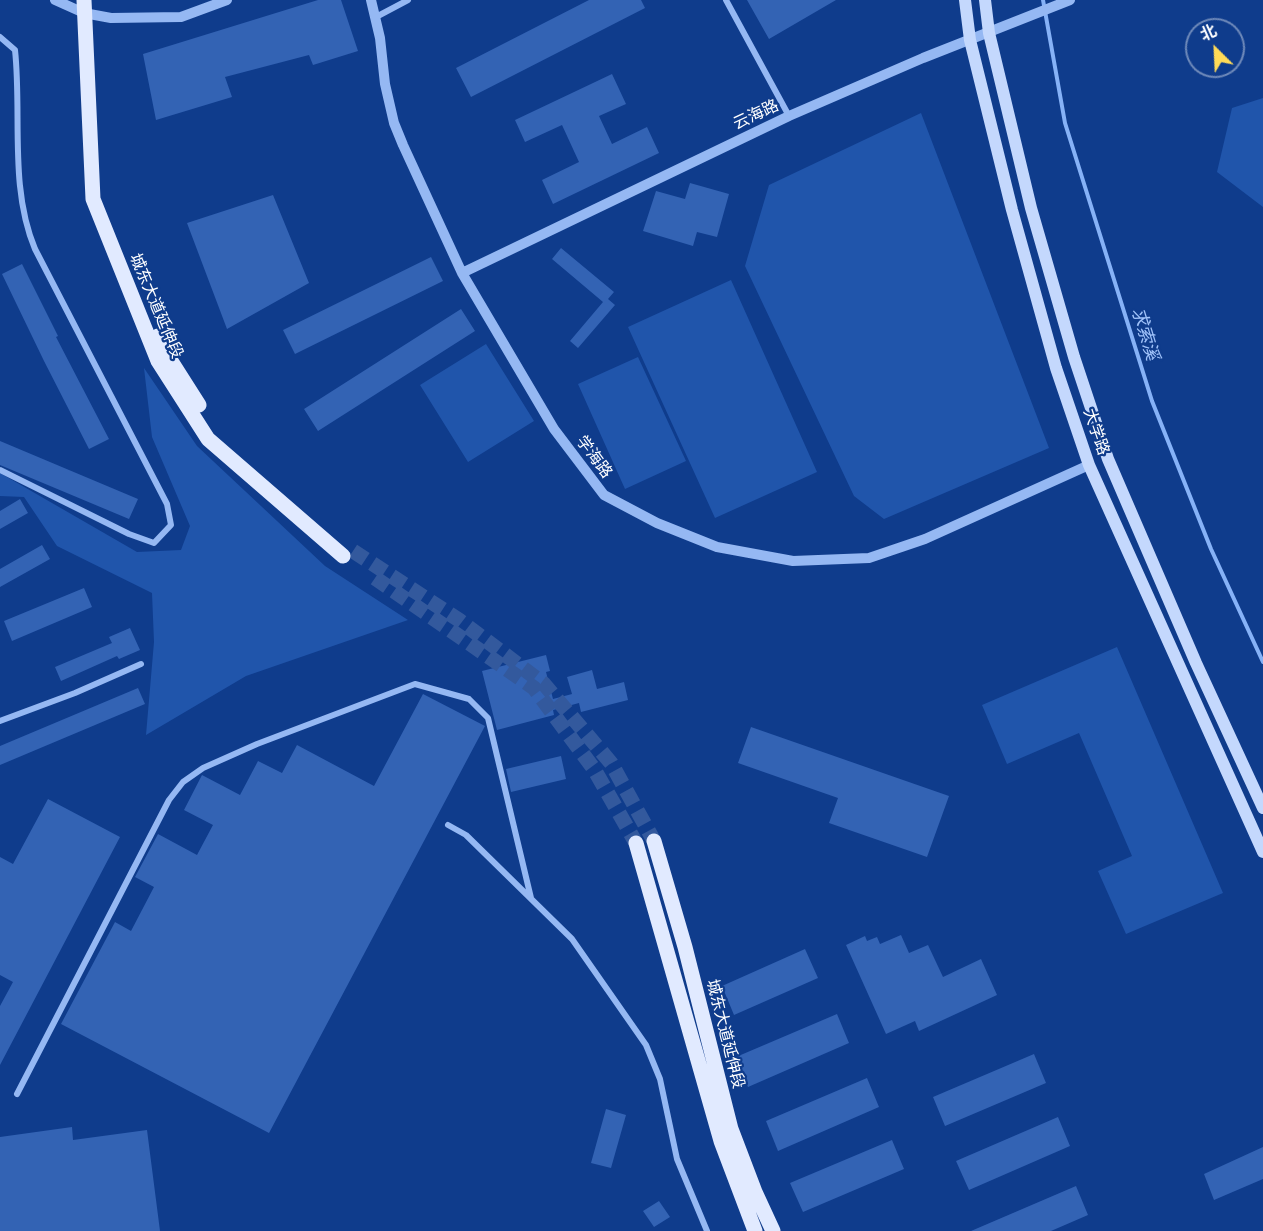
<!DOCTYPE html>
<meta charset="utf-8">
<style>
body{margin:0}
#map{position:relative;width:1263px;height:1231px;overflow:hidden;background:#0f3c8c;font-family:Figtree,"Noto Sans SC",sans-serif}
canvas{display:block}
.north{position:absolute;left:1185px;top:18px;width:60px;height:60px;box-sizing:border-box;background:#0f3c8c;border:2px solid #6f8aba;border-radius:50%;rotate:336deg;font-size:16px;font-weight:700;line-height:24px;text-align:center;color:#fff}
.north::after{content:'';display:block;margin:auto;width:21px;height:27px;background:#ffdb57;clip-path:polygon(50% 0,100% 100%,50% 72%,0 100%)}
</style>
<div id="map">
<canvas width="1263" height="1231"></canvas>
<div class="north">北</div>
</div>
<script>
const ctx = document.querySelector('canvas').getContext('2d');
ctx.lineJoin = 'round';
function fill(path, color) {
  ctx.fillStyle = color;
  ctx.fill(path, 'evenodd');
}
function trace(path, color, width, dash) {
  ctx.strokeStyle = color;
  ctx.lineWidth = width;
  ctx.lineCap = dash ? 'butt' : 'round';
  ctx.setLineDash(dash || []);
  ctx.stroke(path);
}
function drawText(font, color, halo, rows, align = 'center') {
  ctx.font = font + ' Figtree,"Noto Sans SC",sans-serif';
  ctx.lineWidth = 4.5;
  ctx.setLineDash([]);
  ctx.textBaseline = 'middle';
  ctx.strokeStyle = halo;
  ctx.fillStyle = color;
  for (const [text, x, y, turn = 0] of rows) {
    ctx.save();
    ctx.translate(x, y);
    ctx.rotate((+turn || 0) * Math.PI / 180);
    ctx.textAlign = isNaN(turn) ? turn : align;
    if (halo) ctx.strokeText(text, 0, 0);
    ctx.fillText(text, 0, 0);
    ctx.restore();
  }
}
fill(new Path2D(`
 M 1263,98 L 1263,207 L 1217,172 L 1232,108 Z
 M 921,113 L 1049,448 L 884,519 L 854,496 L 745,266 L 769,185 Z
 M 731,280 L 817,472 L 715,518 L 628,327 Z
 M 486,344 L 534,421 L 468,462 L 420,385 Z
 M 638,357 L 686,461 L 625,489 L 578,384 Z
 M 144,368 L 197,446 L 325,566 L 408,620 L 246,676 L 146,735 L 154,642 L 152,593 L 57,546 L 24,497 L 0,496 L 0,473 L 137,552 L 181,550 L 190,526 L 152,437 Z
 M 1117,647 L 1223,893 L 1126,934 L 1098,871 L 1132,856 L 1079,733 L 1007,764 L 982,705 Z`), '#2055ab');
trace(new Path2D(`
 M 1043,0 L 1065,123 L 1152,401 L 1211,549 L 1263,662`), '#86b2f7', 4);
fill(new Path2D(`
 M 318,0 L 341,0 L 358,51 L 313,65 L 309,55 L 225,77 L 232,97 L 156,120 L 143,54 Z
 M 589,0 L 641,0 L 645,8 L 471,97 L 456,68 Z
 M 747,0 L 836,0 L 769,39 Z
 M 612,74 L 626,104 L 599,116 L 612,144 L 647,127 L 659,153 L 553,204 L 542,180 L 579,162 L 562,125 L 525,142 L 515,120 Z
 M 690,183 L 729,194 L 717,237 L 697,232 L 693,246 L 643,231 L 656,191 L 685,199 Z
 M 273,195 L 309,283 L 227,329 L 187,223 Z
 M 561,248 L 614,292 L 608,299 L 615,305 L 578,348 L 570,341 L 603,302 L 552,259 Z
 M 431,257 L 443,281 L 295,354 L 283,330 Z
 M 22,264 L 58,336 L 56,337 L 109,439 L 89,449 L 44,361 L 2,274 Z
 M 461,309 L 475,331 L 318,431 L 304,409 Z
 M 0,441 L 138,499 L 129,519 L 0,465 Z
 M 20,499 L 28,513 L 0,529 L 0,511 Z
 M 42,545 L 50,559 L 0,587 L 0,569 Z
 M 84,588 L 92,607 L 12,641 L 4,621 Z
 M 130,628 L 140,650 L 119,659 L 117,656 L 61,681 L 55,667 L 112,643 L 109,637 Z
 M 546,655 L 550,671 L 546,672 L 553,699 L 572,694 L 567,677 L 592,670 L 597,689 L 624,682 L 628,700 L 581,712 L 579,703 L 553,710 L 554,715 L 497,730 L 482,671 Z
 M 138,688 L 145,704 L 0,765 L 0,746 Z
 M 423,694 L 485,726 L 269,1133 L 61,1024 L 115,922 L 131,931 L 154,887 L 135,877 L 158,834 L 197,855 L 213,825 L 184,810 L 202,775 L 240,795 L 258,761 L 282,773 L 297,745 L 374,786 Z
 M 751,727 L 949,796 L 927,857 L 829,823 L 838,798 L 738,763 Z
 M 561,756 L 566,779 L 511,792 L 506,769 Z
 M 48,799 L 120,837 L 0,1065 L 0,1006 L 13,982 L 0,975 L 0,857 L 13,864 Z
 M 901,935 L 909,953 L 928,945 L 943,977 L 981,959 L 997,995 L 919,1031 L 915,1021 L 886,1034 L 846,945 L 865,936 L 867,941 L 877,937 L 880,944 Z
 M 805,949 L 818,978 L 734,1015 L 722,986 Z
 M 837,1014 L 849,1043 L 748,1087 L 736,1057 Z
 M 1034,1054 L 1046,1083 L 945,1126 L 933,1097 Z
 M 867,1078 L 879,1107 L 778,1151 L 766,1121 Z
 M 606,1109 L 626,1115 L 611,1168 L 591,1163 Z
 M 1058,1117 L 1070,1146 L 969,1190 L 956,1161 Z
 M 72,1127 L 73,1140 L 147,1130 L 160,1231 L 0,1231 L 0,1137 Z
 M 892,1140 L 904,1169 L 803,1212 L 790,1183 Z
 M 1263,1147 L 1263,1179 L 1214,1200 L 1204,1174 Z
 M 1076,1186 L 1088,1215 L 1051,1231 L 971,1231 Z
 M 659,1201 L 670,1217 L 654,1227 L 643,1211 Z`), '#3363b4');
trace(new Path2D(`
 M 353,551 L 459,620 L 544,684 L 611,763 L 654,841
 M 375,578 L 534,688 L 594,769 L 636,843`), '#33599d', 15, [15, 8]);
trace(new Path2D(`
 M 726,0 L 789,116
 M 376,17 L 408,0
 M 0,37 L 15,50 C 22,115 9,187 35,249 L 167,504 L 171,525 L 154,543 L 129,534 L 0,470
 M 0,721 L 75,693 L 141,664
 M 448,825 L 466,835 L 572,939 L 646,1045 L 660,1079 L 677,1159 L 707,1231
 M 17,1094 L 169,800 L 183,782 L 203,768 L 257,744 L 415,684 L 469,699 L 488,718 L 531,898`), '#95b8f3', 6);
trace(new Path2D(`
 M 55,0 L 84,13 L 111,18 L 181,17 L 227,0
 M 371,0 L 380,38 L 385,84 L 394,123 L 403,145 L 462,273 L 554,429 L 604,495 L 657,523 L 717,547 L 793,561 L 869,558 L 925,539 L 1089,465
 M 462,273 L 789,116 L 923,58 L 1070,0`), '#95b8f3', 10);
trace(new Path2D(`
 M 965,0 L 970,40 L 1012,210 L 1056,368 L 1089,465 L 1263,852
 M 985,0 L 989,33 L 1031,208 L 1074,357 L 1108,459 L 1196,663 L 1263,808`), '#c4d8fd', 12);
trace(new Path2D(`
 M 84,0 L 93,199 L 158,361 L 208,439 L 343,556
 M 158,336 L 164,350 L 199,405
 M 654,841 L 685,947 L 731,1129 L 755,1192 L 773,1231
 M 636,843 L 721,1141 L 755,1231`), '#e1eaff', 15);
drawText('16px', '#fff', '#0f3c8c', [
 ["云海路",756,115,-25],
 ["城东大道延伸段",156,306,67],
 ["大学路",1096,432,71],
 ["学海路",594,457,53],
 ["城东大道延伸段",725,1034,76]
]);
drawText('italic 18px', '#a1c3fa', '#0f3c8c', [
 ["求索溪",1145,334,73]
]);
</script>
